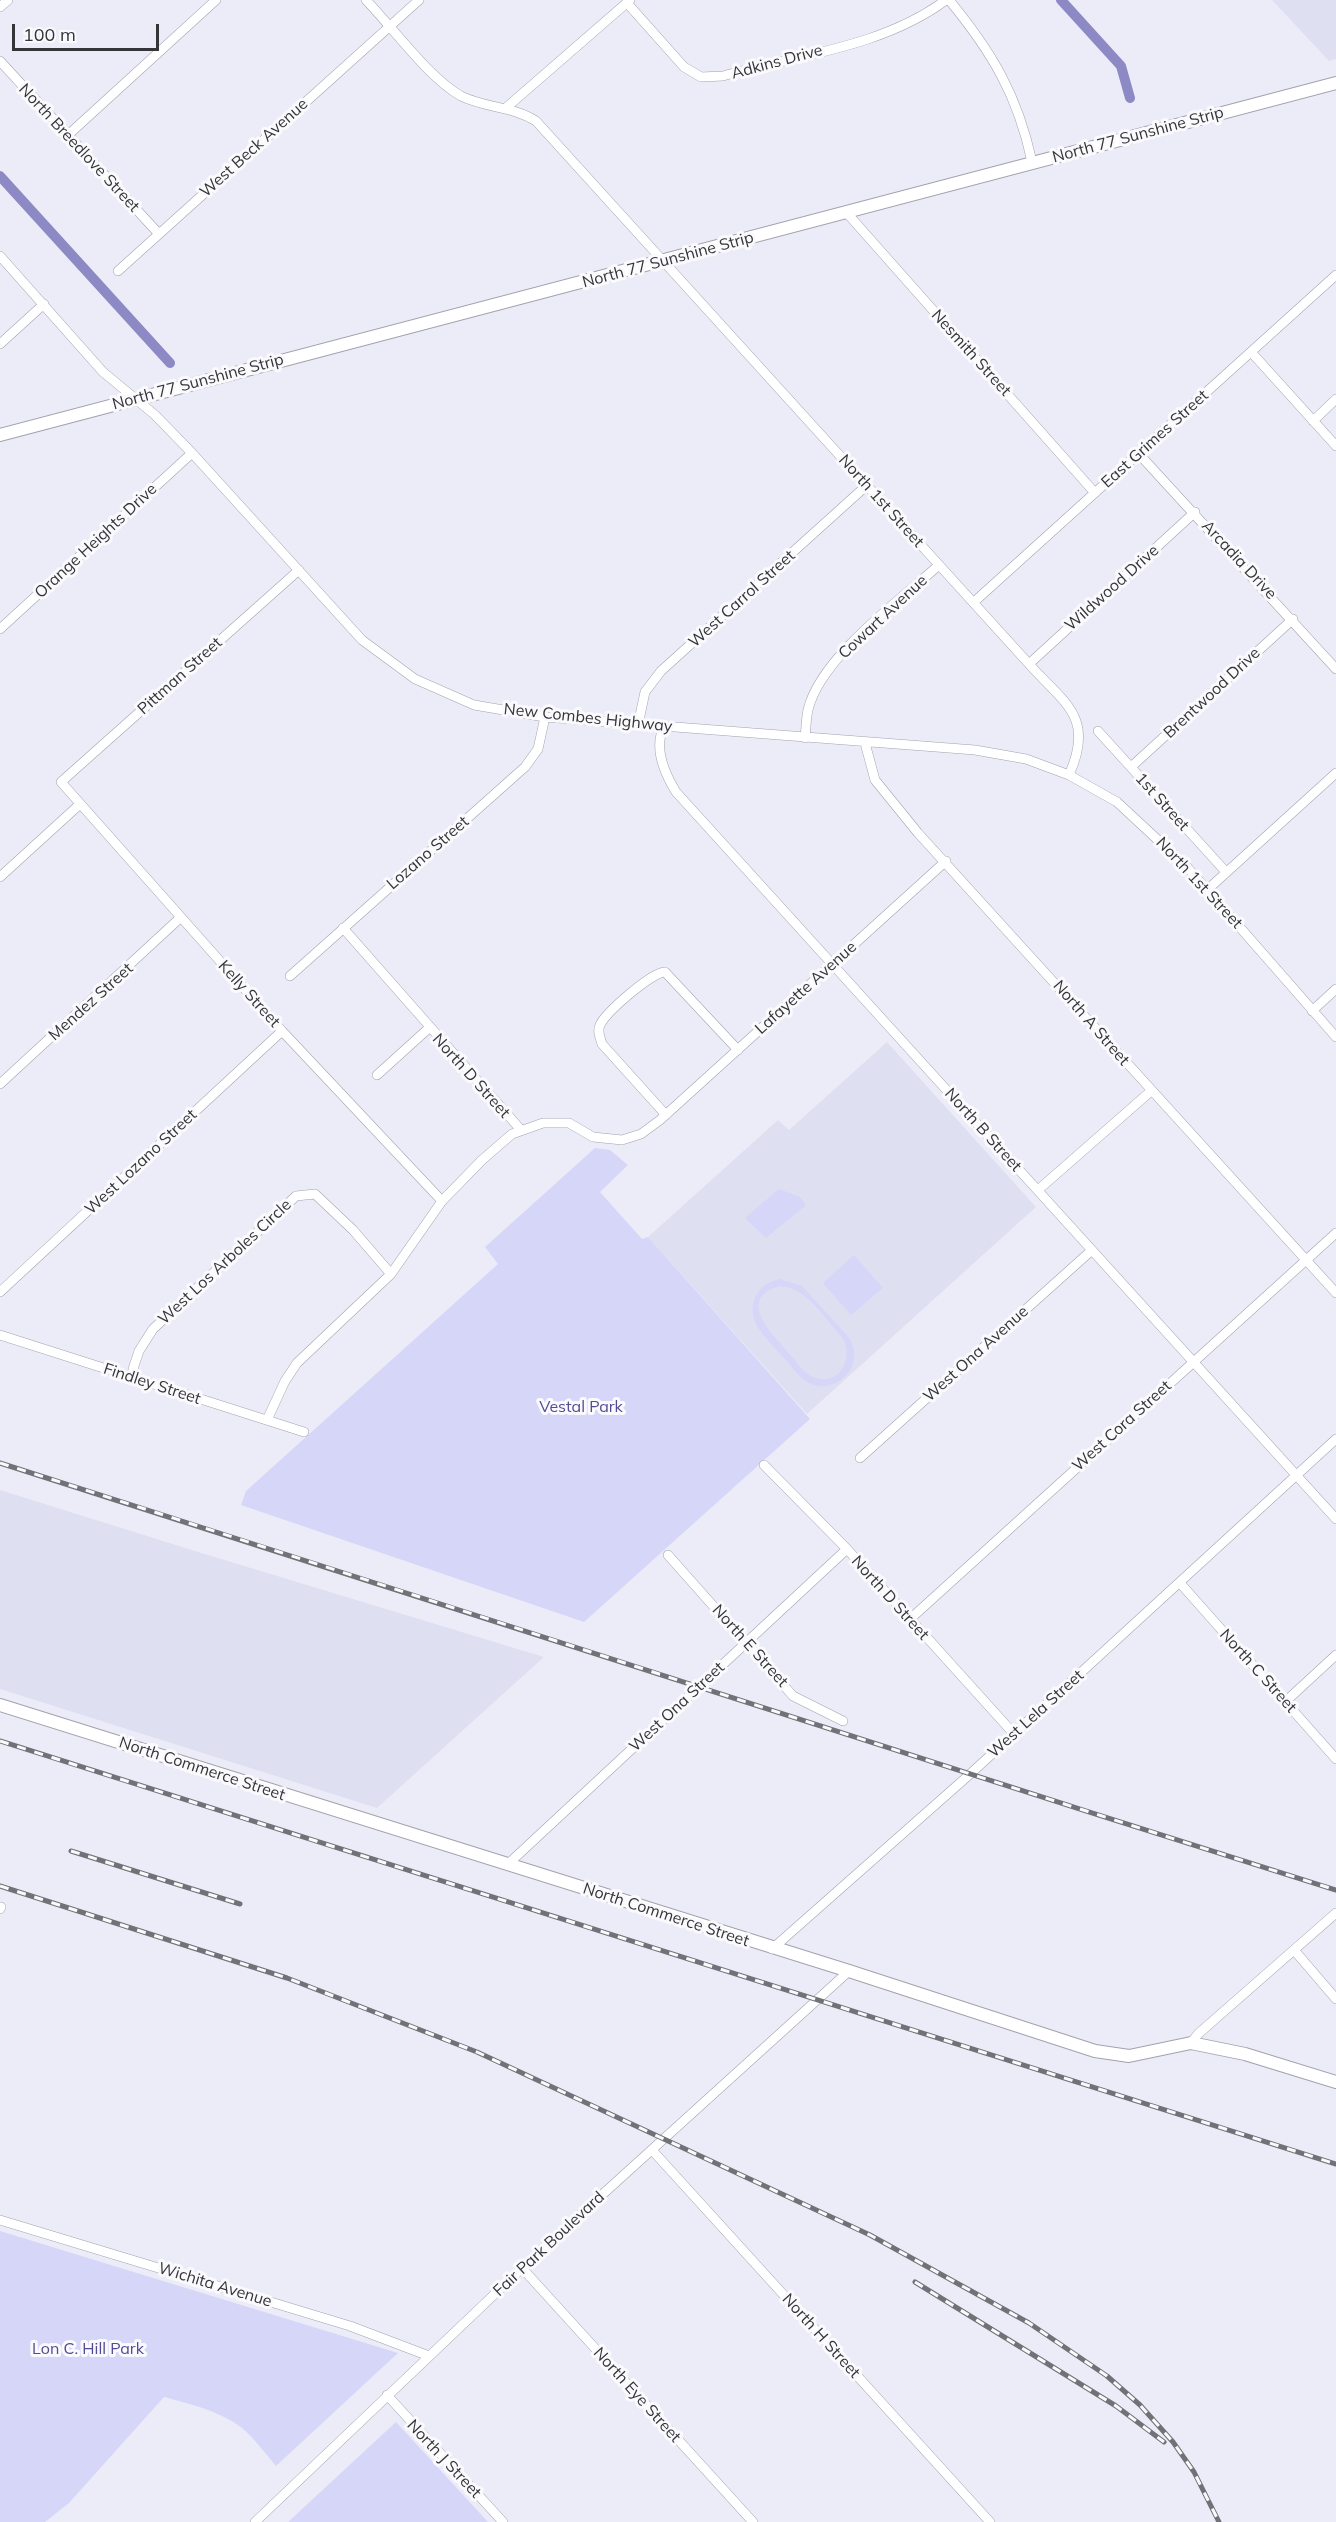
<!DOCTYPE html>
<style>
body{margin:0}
#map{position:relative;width:1336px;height:2522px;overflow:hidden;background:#ececf9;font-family:Mulish,sans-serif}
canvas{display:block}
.scale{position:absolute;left:12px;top:24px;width:147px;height:27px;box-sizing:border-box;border:3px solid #343439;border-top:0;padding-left:8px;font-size:18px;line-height:21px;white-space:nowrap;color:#343439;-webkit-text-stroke:4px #fafafd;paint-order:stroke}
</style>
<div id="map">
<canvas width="1336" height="2522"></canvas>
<div class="scale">100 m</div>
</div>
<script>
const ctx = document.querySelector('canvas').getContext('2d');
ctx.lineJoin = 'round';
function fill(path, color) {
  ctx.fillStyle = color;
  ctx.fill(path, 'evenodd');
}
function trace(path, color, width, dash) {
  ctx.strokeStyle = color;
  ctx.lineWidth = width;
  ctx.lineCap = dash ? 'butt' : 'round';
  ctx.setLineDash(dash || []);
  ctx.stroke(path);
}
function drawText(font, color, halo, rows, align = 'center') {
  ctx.font = font + ' Mulish,sans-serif';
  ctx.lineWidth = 6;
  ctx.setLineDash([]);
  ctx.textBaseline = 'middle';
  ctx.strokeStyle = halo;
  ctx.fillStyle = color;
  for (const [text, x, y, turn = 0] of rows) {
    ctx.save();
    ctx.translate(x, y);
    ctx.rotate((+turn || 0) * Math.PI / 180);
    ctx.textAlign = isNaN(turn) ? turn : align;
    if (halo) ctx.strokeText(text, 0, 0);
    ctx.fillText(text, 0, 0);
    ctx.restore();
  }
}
fill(new Path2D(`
 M 1272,0 L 1336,0 L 1336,59 L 1329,61 Z
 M 887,1042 L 1036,1207 L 807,1414 L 648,1237 L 778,1120 L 789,1130 Z
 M 0,1490 L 195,1551 L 544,1657 L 377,1808 L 0,1689 Z`), '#dfdff2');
fill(new Path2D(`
 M 595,1148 L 610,1150 L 628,1165 L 600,1192 L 642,1239 L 648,1237 L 810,1419 L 584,1622 L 241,1505 L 246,1491 L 498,1264 L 485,1247 Z
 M 779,1189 L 800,1197 L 806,1205 L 766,1238 L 745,1218 Z
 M 854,1255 L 883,1288 L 851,1315 L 823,1283 Z
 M 780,1279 L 802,1286 L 850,1339 C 855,1349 856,1361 850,1370 C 843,1383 823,1391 809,1383 C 799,1378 791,1365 783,1357 C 768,1339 742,1320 757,1294 C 763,1285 770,1281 780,1279 ZM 780,1286 C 808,1288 827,1321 844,1340 C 852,1360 840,1385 816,1378 C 805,1375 796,1361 789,1353 C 772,1334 735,1299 780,1286 Z
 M 0,2231 L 398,2353 L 276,2466 C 265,2453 254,2438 242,2428 C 220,2411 190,2404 164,2397 L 69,2503 L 45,2522 L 0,2522 Z
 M 396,2422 L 488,2522 L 288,2522 Z`), '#d6d6f8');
trace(new Path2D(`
 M 1061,0 L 1121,66 L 1130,98
 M 0,176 L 170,363`), '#8c89c4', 10);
const minor = new Path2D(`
 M 366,0 C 393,28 429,78 461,96 C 485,108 512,106 536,121 L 1029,664 C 1065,704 1095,717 1069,775
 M 949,0 C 992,52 1018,96 1032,162
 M 627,3 L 684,67 L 701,77 L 723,76 C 798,55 883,47 946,0
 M 0,7 L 8,0
 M 0,61 L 159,234
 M 507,107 L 630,0
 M 68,135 L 216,0
 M 846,212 L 1095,493
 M 0,256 L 103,372 L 155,415 L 192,453 L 362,640 L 415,679 L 474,705 L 545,717 L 975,750 L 1026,759 L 1069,775 L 1117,802 L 1187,867 L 1336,1037
 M 118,271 L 419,0
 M 0,344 L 44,304
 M 1252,353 L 1336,446
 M 1313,421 L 1336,399
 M 1139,454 L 1336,669
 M 299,570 L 61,782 L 282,1031 L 442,1201
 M 974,602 L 1336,275
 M 0,629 L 192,453
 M 1029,664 L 1195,512
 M 638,725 L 645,692 L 661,671 L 866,486
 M 664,727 C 653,748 665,774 676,792 L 1336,1519
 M 1098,731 L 1226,872
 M 805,738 C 806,729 806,719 808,710 C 820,658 900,600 939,565
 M 865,743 L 875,780 L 918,833 L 1336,1293
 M 1131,767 L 1293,619
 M 0,877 L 79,805
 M 1207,890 L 1336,773
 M 343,928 L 521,1130
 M 290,976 L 525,767 L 538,749 L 545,717
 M 1312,1011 L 1336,989
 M 377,1075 L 429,1028
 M 0,1084 L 180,918
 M 666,1115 L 602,1044 C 600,1037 597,1031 600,1025 C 606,1012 652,972 665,972 L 738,1050
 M 1038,1190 L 1151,1091
 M 0,1292 L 282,1031
 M 0,1335 L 304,1432
 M 138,1379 L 133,1369 L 139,1351 L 153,1329 L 296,1196 L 315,1194 L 353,1230 L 391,1274
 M 267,1420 L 285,1381 L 297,1363 L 391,1274 L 442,1201 L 482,1160 L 512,1134 L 543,1123 L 569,1123 L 593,1137 L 622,1140 L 641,1134 L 660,1120 L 946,861
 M 860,1458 L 1092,1250
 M 764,1465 L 847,1549 L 1014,1734
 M 668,1555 L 793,1696 L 843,1721
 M 1180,1583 L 1336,1759
 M 909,1620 L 1336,1233
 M 1285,1702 L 1336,1655
 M 507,1865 L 847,1549
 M 0,1909 L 1,1907
 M 772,1949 L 969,1775 L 1336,1439
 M 1294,1950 L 1336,1999
 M 1191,2043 L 1198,2034 L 1336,1913
 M 652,2150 L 990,2522
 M 0,2220 L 350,2326 L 429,2356
 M 522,2268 L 753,2522
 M 387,2395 L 503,2522
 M 255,2522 L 540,2251 L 849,1971`);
const major = new Path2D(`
 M 0,435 L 1336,83
 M 0,1705 L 849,1971 L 1095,2051 L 1129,2056 L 1191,2043 L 1245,2054 L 1336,2082`);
trace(minor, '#a2a2ae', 10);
trace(major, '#a2a2ae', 14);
trace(minor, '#fff', 9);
trace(major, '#fff', 12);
const rail = new Path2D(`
 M 0,1463 C 446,1604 890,1750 1336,1890
 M 0,1741 L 1336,2164
 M 71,1851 L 240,1904
 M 0,1886 L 287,1978 L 477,2052 L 870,2235 L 1029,2323 L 1107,2376 L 1140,2405 L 1173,2442 L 1194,2472 L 1219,2522
 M 915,2282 L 1116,2406 L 1164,2442`);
trace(rail, '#717178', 5);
trace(rail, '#fafafd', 3, [9]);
drawText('16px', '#343439', '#fafafd', [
 ["Adkins Drive",777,62,-15],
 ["North 77 Sunshine Strip",1138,135,-15],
 ["North Breedlove Street",79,148,47],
 ["West Beck Avenue",254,148,-42],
 ["North 77 Sunshine Strip",668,260,-15],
 ["Nesmith Street",971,353,48],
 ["North 77 Sunshine Strip",198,382,-15],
 ["East Grimes Street",1155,439,-42],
 ["North 1st Street",881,501,48],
 ["Orange Heights Drive",96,541,-43],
 ["Arcadia Drive",1239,560,47],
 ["Wildwood Drive",1112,588,-42],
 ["West Carrol Street",742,599,-42],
 ["Cowart Avenue",883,617,-43],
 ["Pittman Street",180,676,-42],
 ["Brentwood Drive",1212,693,-43],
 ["New Combes Highway",588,718,6],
 ["1st Street",1162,802,48],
 ["Lozano Street",428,853,-41],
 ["North 1st Street",1199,883,47],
 ["Lafayette Avenue",806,988,-42],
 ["Kelly Street",249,994,48],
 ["Mendez Street",91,1002,-42],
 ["North A Street",1091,1023,49],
 ["North D Street",471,1076,48],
 ["North B Street",983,1130,48],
 ["West Lozano Street",141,1162,-43],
 ["West Los Arboles Circle",225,1262,-43],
 ["West Ona Avenue",976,1354,-42],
 ["Findley Street",152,1384,18],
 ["West Cora Street",1122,1426,-42],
 ["North D Street",890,1598,48],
 ["North E Street",750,1646,48],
 ["North C Street",1258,1671,48],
 ["West Ona Street",677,1707,-43],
 ["West Lela Street",1036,1714,-42],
 ["North Commerce Street",202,1769,18],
 ["North Commerce Street",666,1915,18],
 ["Fair Park Boulevard",549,2244,-43],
 ["Wichita Avenue",215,2285,17],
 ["North H Street",821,2336,48],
 ["North Eye Street",637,2395,48],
 ["North J Street",444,2459,47]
]);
drawText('16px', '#524a93', '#fafafd', [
 ["Vestal Park",581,1407],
 ["Lon C. Hill Park",88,2349]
]);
</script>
